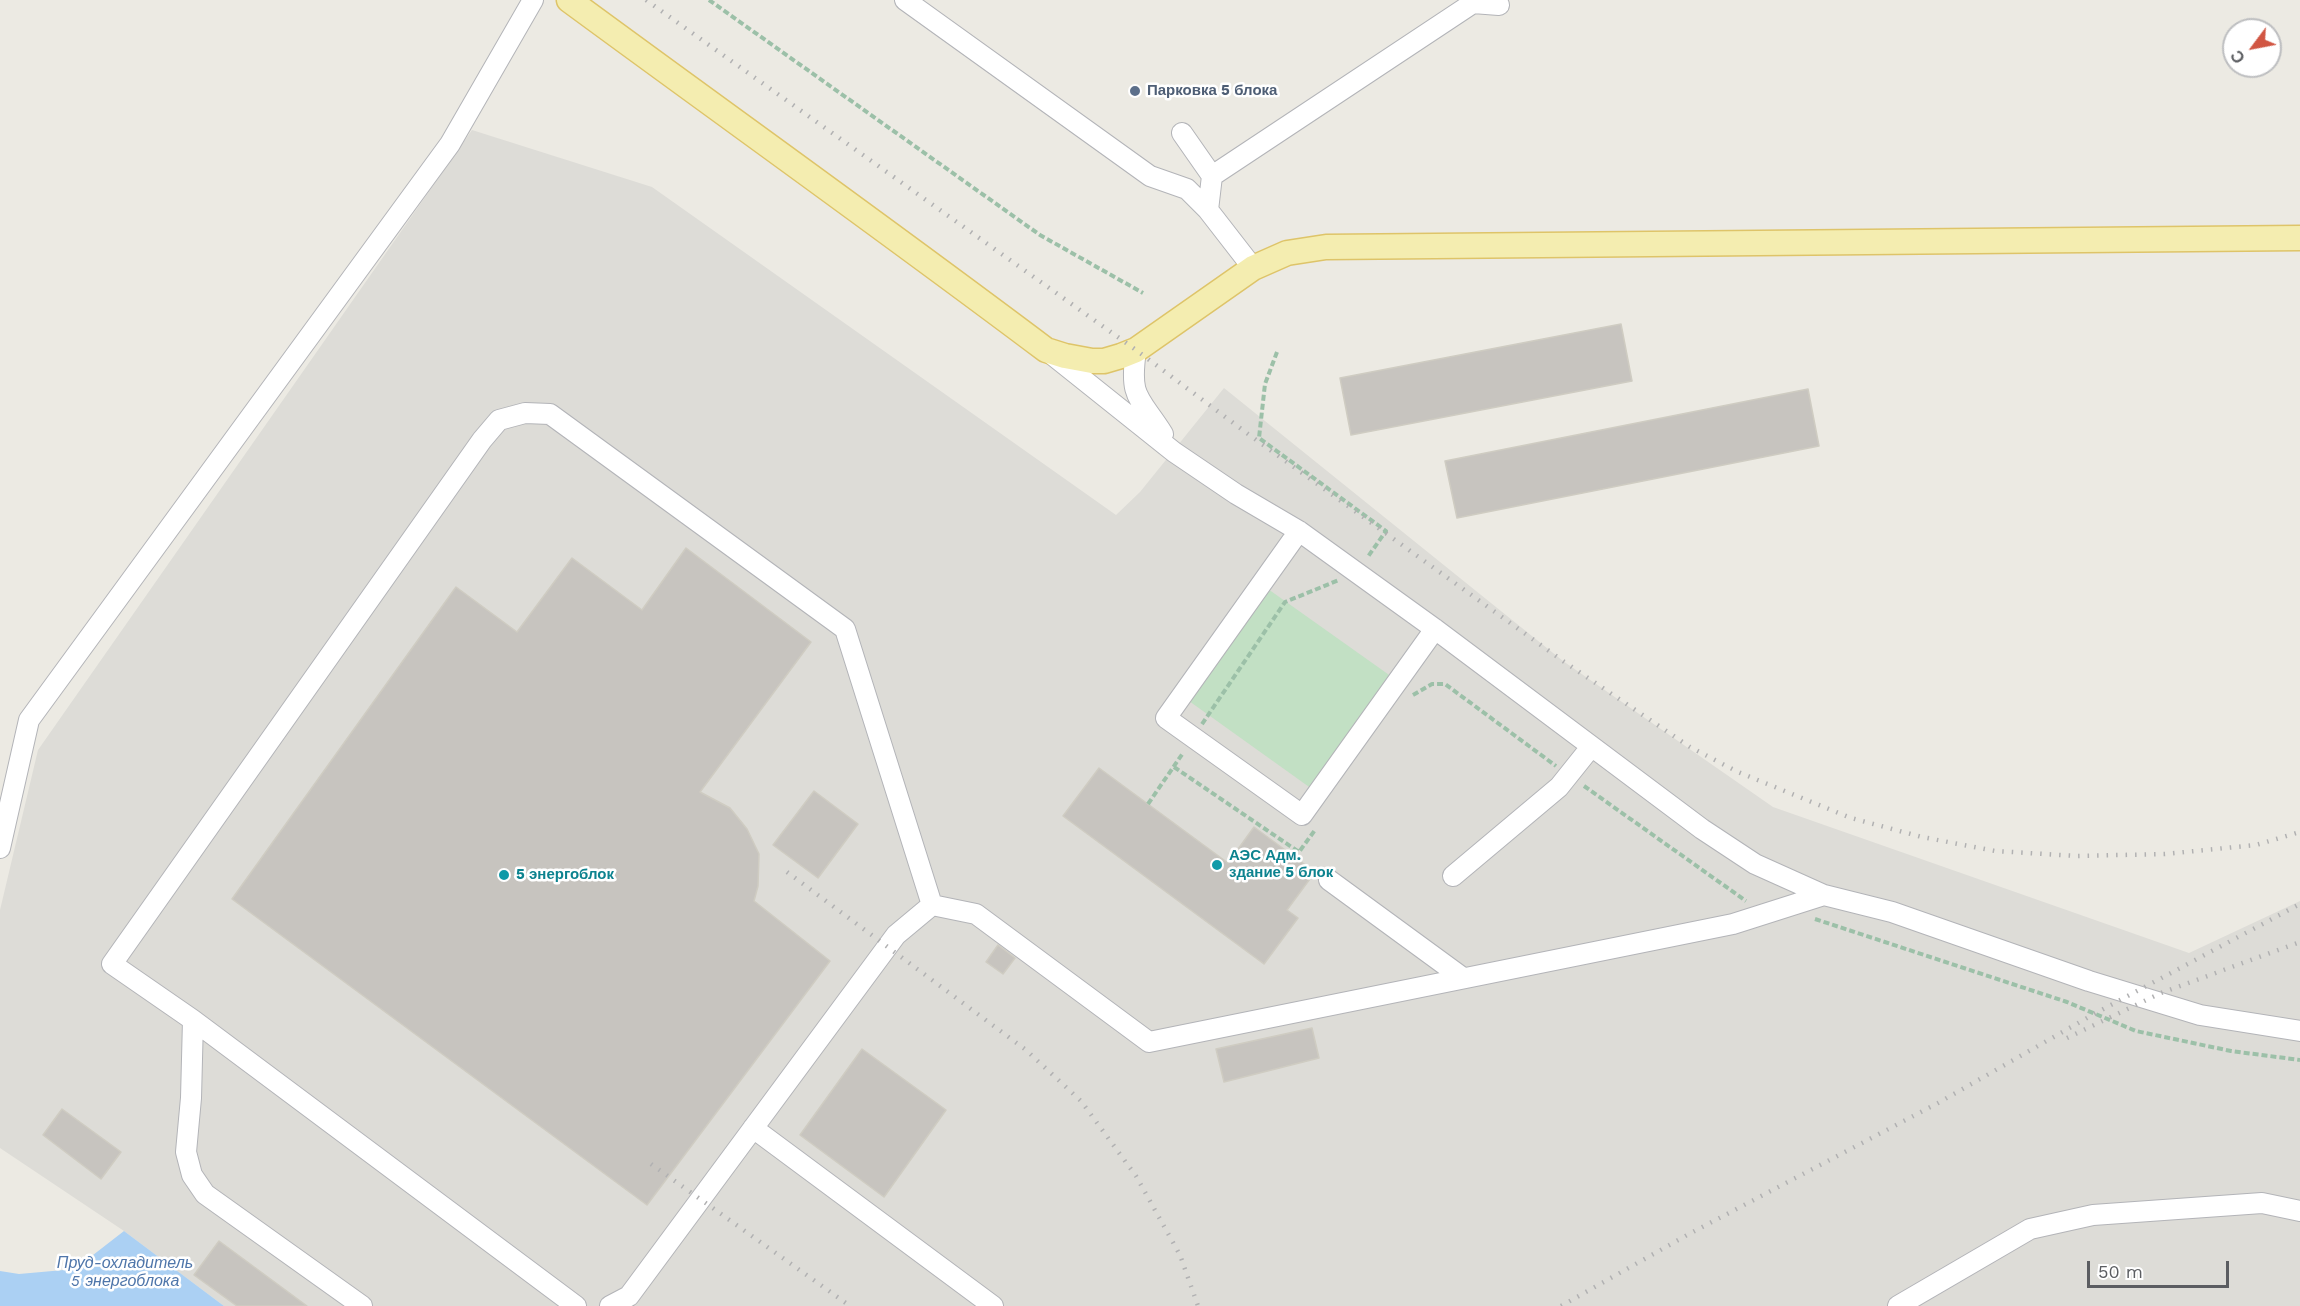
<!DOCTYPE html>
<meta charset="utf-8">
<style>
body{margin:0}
#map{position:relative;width:2300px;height:1306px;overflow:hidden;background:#eceae3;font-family:"Work Sans",sans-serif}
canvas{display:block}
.north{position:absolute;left:2222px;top:18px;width:60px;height:60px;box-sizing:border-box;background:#fff;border:2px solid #bdbec0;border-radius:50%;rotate:238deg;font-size:16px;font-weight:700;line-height:24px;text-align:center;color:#5b5d61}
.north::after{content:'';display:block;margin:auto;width:21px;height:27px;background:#d15643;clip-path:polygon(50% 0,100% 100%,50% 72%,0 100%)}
.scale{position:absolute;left:2087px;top:1261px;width:142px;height:27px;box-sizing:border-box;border:3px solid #5b5d61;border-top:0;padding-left:8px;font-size:18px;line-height:21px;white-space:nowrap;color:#5b5d61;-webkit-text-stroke:4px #fff;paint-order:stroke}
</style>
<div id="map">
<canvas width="2300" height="1306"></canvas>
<div class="north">С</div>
<div class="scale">50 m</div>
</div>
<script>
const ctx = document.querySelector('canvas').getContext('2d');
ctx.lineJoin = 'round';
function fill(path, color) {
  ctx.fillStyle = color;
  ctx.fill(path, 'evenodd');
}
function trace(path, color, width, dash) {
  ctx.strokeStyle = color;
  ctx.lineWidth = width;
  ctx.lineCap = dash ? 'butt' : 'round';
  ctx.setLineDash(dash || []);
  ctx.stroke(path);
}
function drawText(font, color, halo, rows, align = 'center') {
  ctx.font = font + ' "Work Sans",sans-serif';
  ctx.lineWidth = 5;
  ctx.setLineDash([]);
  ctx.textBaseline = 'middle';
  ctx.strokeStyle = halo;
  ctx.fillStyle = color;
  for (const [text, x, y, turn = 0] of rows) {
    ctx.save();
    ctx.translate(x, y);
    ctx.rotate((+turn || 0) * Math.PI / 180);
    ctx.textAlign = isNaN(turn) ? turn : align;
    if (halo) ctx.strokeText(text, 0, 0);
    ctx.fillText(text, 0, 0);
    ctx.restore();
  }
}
fill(new Path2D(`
 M 472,130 L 652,187 L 1116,515 L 1140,492 L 1224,388 L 1563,661 L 1773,807 L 2189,953 L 2300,901 L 2300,1306 L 224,1306 L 124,1231 L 0,1148 L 0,910 L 38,750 Z`), '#dddcd7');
fill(new Path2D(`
 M 1268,589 L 1392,677 L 1312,789 L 1189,701 Z`), '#c2e0c4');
fill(new Path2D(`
 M 124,1231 L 224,1306 L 0,1306 L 0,1271 L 19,1274 L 75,1269 Z`), '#abd0f3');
const building = new Path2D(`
 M 1621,324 L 1632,381 L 1351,435 L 1340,378 Z
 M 1808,389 L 1819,446 L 1457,518 L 1445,461 Z
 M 686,548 L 811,642 L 700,792 L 730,808 L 747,829 L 759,854 L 758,886 L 754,901 L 830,961 L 647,1205 L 232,899 L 456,587 L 517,632 L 572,558 L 642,610 Z
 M 1099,768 L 1228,863 L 1254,827 L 1315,872 L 1287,910 L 1298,918 L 1264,964 L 1063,816 Z
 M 814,791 L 858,824 L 818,878 L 773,845 Z
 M 998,945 L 1015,958 L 1003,974 L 986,962 Z
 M 1312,1028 L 1319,1058 L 1224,1082 L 1216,1049 Z
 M 862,1049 L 946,1110 L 884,1197 L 800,1135 Z
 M 62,1109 L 121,1152 L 101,1179 L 43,1135 Z
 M 219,1241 L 307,1306 L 237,1306 L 194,1275 Z`);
fill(building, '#c7c4bf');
trace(building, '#cfccc2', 1.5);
const minor = new Path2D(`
 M 905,0 L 1150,176 L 1187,189 L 1208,210 L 1253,268
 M 1182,133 L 1212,176 L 1208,210
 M 1212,176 L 1473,3 L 1499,5
 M 1136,350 C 1129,399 1139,396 1163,434
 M 1050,353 L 1174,452 L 1236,494 L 1299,531 L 1435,629 L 1702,829 L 1755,864 L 1824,895 L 1892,912 L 2089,981 L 2200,1015 L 2300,1031
 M 1299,531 L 1166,718 L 1302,815 L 1435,629
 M 0,848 L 29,720 L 450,144 L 533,0
 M 1453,876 L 1559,787 L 1591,747
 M 1329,880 L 1463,978
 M 193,1020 L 191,1098 L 186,1152 L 192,1175 L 205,1194 L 362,1306
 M 753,1128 L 993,1306
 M 576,1306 L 193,1020 L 112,964 L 482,440 L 499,420 L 525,413 L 550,414 L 845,629 L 932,905
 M 610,1306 L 629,1296 L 896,935 L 932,905 L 976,914 L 1149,1042 L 1733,924 L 1824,895
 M 1898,1306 L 2030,1229 L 2093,1215 L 2262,1203 L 2300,1211`);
const major = new Path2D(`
 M 569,0 C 728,117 888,231 1046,350 L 1065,356 L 1092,361 L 1104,361 L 1121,356 L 1136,350 L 1253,268 L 1287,253 L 1326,247 L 2300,238`);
trace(minor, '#b3b4b8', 22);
trace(major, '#dec469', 27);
trace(new Path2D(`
 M 709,0 L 1040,235 L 1143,293
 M 1277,352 L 1265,384 L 1259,438 L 1386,531 L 1367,558
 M 1413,695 L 1432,684 L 1445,684 L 1556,766
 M 1202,724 L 1285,602 L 1339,580
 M 1174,767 L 1299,852 L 1315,830
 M 1584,786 L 1746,901
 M 1148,804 L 1183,753
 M 1815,919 L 2067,1002 L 2136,1031 L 2231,1051 L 2300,1060`), '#9cc0a8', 4, [6, 3]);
trace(minor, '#fff', 20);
trace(major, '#f4edb0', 24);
trace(new Path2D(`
 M 646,0 L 1136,350 L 1248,434 L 1563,661 L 1690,747 L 1738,772 L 1851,818 L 1922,837 L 1995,851 L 2077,856 L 2165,854 L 2256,845 L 2300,832
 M 787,872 L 1026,1050 L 1081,1101 L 1136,1176 L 1180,1255 L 1198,1306
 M 2067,1038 L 2161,993 L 2300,942
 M 651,1164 L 850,1306
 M 1561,1306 L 1689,1234 L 1938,1103 L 2094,1014 L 2300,904`), '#b1b1b2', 4.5, [1.5, 8]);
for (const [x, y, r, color] of [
 [1135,91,6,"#5c6f8a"],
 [1217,865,6,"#0f9aa8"],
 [504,875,6,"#0f9aa8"]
]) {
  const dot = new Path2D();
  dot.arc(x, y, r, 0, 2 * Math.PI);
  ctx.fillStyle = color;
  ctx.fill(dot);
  trace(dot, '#fff', 2);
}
drawText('bold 15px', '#4e5e75', '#fff', [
 ["Парковка 5 блока",1147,91]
], 'left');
drawText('bold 15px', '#0d838f', '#fff', [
 ["АЭС Адм.",1229,856],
 ["здание 5 блок",1229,873],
 ["5 энергоблок",516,875]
], 'left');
drawText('italic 16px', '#4f76aa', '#fff', [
 ["Пруд-охладитель",125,1263],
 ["5 энергоблока",125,1281]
]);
</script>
